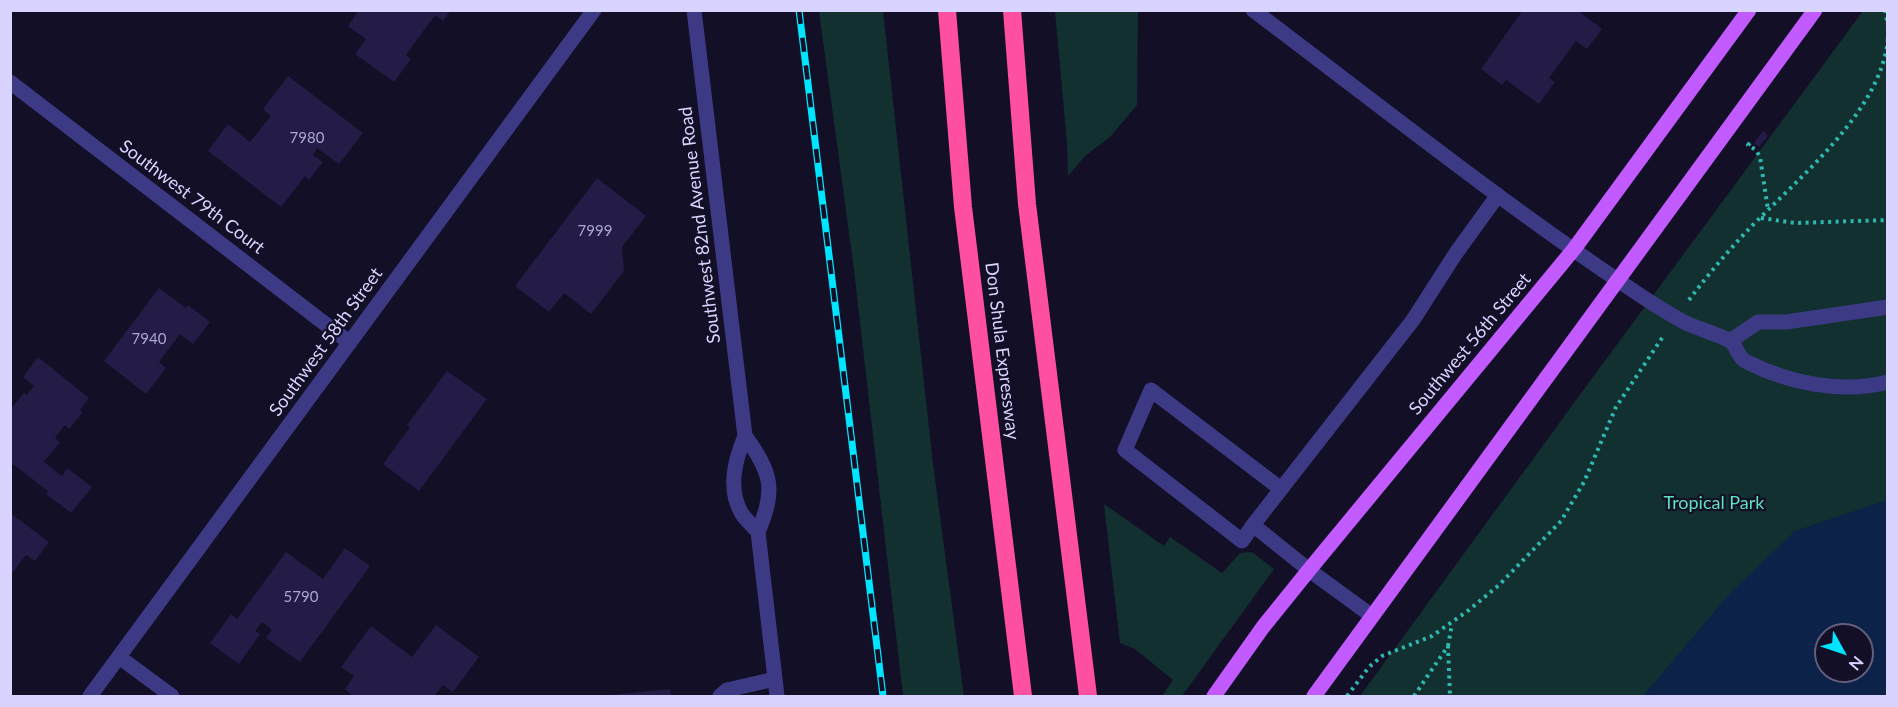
<!DOCTYPE html>
<style>
body{margin:0}
#map{position:relative;width:1898px;height:707px;overflow:hidden;background:#130f26;font-family:Lato,sans-serif}
canvas{display:block}
.frame{position:absolute;inset:0;border:12px solid #d9d4ff;pointer-events:none}
.north{position:absolute;left:1814px;top:623px;width:60px;height:60px;box-sizing:border-box;background:#130f26;border:2px solid #625e7d;border-radius:50%;rotate:130deg;font-size:16px;font-weight:700;line-height:24px;text-align:center;color:#d9d4ff}
.north::after{content:'';display:block;margin:auto;width:21px;height:27px;background:#00e5ff;clip-path:polygon(50% 0,100% 100%,50% 72%,0 100%)}
</style>
<div id="map">
<canvas width="1898" height="707"></canvas>
<div class="frame"></div>
<div class="north">N</div>
</div>
<script>
const ctx = document.querySelector('canvas').getContext('2d');
ctx.lineJoin = 'round';
function fill(path, color) {
  ctx.fillStyle = color;
  ctx.fill(path, 'evenodd');
}
function trace(path, color, width, dash) {
  ctx.strokeStyle = color;
  ctx.lineWidth = width;
  ctx.lineCap = dash ? 'butt' : 'round';
  ctx.setLineDash(dash || []);
  ctx.stroke(path);
}
function drawText(font, color, halo, rows, align = 'center') {
  ctx.font = font + ' Lato,sans-serif';
  ctx.lineWidth = 4.5;
  ctx.setLineDash([]);
  ctx.textBaseline = 'middle';
  ctx.strokeStyle = halo;
  ctx.fillStyle = color;
  for (const [text, x, y, turn = 0] of rows) {
    ctx.save();
    ctx.translate(x, y);
    ctx.rotate((+turn || 0) * Math.PI / 180);
    ctx.textAlign = isNaN(turn) ? turn : align;
    if (halo) ctx.strokeText(text, 0, 0);
    ctx.fillText(text, 0, 0);
    ctx.restore();
  }
}
fill(new Path2D(`
 M 819,11 L 883,11 L 933,464 L 964,696 L 903,696 L 854,270 Z
 M 1055,11 L 1138,11 L 1137,105 L 1110,137 L 1085,156 L 1068,176 L 1067,143 Z
 M 1863,11 L 1887,11 L 1887,696 L 1360,696 L 1590,381 ZM 1826,635 L 1862,635 L 1862,671 L 1826,671 Z
 M 1104,504 L 1164,546 L 1170,537 L 1222,573 L 1240,553 L 1252,552 L 1274,569 L 1182,696 L 1162,696 L 1173,680 L 1135,649 L 1120,643 Z`), '#12302f');
fill(new Path2D(`
 M 1887,500 L 1887,696 L 1643,696 L 1730,593 L 1795,531 ZM 1826,635 L 1862,635 L 1862,671 L 1826,671 Z`), '#0c2248');
fill(new Path2D(`
 M 359,10 L 451,10 L 443,21 L 435,15 L 406,55 L 411,59 L 394,82 L 355,54 L 366,39 L 348,26 Z
 M 1523,10 L 1577,10 L 1602,29 L 1587,49 L 1576,41 L 1549,78 L 1555,82 L 1539,104 L 1506,80 L 1502,85 L 1481,69 Z
 M 288,76 L 363,133 L 339,164 L 317,148 L 313,155 L 323,162 L 309,180 L 305,176 L 281,207 L 208,151 L 228,124 L 250,142 L 271,116 L 263,109 Z
 M 1763,131 L 1768,136 L 1759,147 L 1754,143 Z
 M 597,178 L 646,216 L 622,247 L 624,271 L 591,314 L 564,293 L 549,312 L 515,286 Z
 M 159,288 L 186,308 L 188,305 L 210,322 L 193,344 L 180,334 L 159,362 L 166,368 L 146,394 L 104,361 Z
 M 38,357 L 89,398 L 80,410 L 83,412 L 69,429 L 65,425 L 55,438 L 60,442 L 44,462 L 62,476 L 67,468 L 92,487 L 71,513 L 46,494 L 48,491 L 10,462 L 10,410 L 24,393 L 27,395 L 34,386 L 23,377 Z
 M 447,371 L 487,399 L 419,491 L 383,464 L 410,427 L 407,425 Z
 M 10,513 L 49,542 L 35,561 L 26,555 L 10,576 Z
 M 345,548 L 370,566 L 300,662 L 266,638 L 272,630 L 262,622 L 255,631 L 260,634 L 239,664 L 210,643 L 231,614 L 237,619 L 286,552 L 323,579 Z
 M 436,625 L 479,657 L 453,692 L 443,685 L 434,696 L 352,696 L 345,689 L 354,676 L 341,667 L 371,626 L 412,657 Z
 M 670,689 L 671,696 L 611,696 L 611,695 Z`), '#241b47');
trace(new Path2D(`
 M 1885,10 L 1888,26
 M 1750,143 L 1748,145 L 1756,150 L 1760,157 L 1768,210
 M 1761,218 L 1795,223 L 1888,220
 M 1689,300 C 1707,276 1727,252 1748,230 C 1796,180 1884,110 1888,36
 M 1448,646 L 1452,624
 M 1347,696 L 1369,667 L 1382,656 L 1432,636 L 1469,610 L 1499,585 L 1561,521 L 1584,482 L 1616,407 L 1664,335
 M 1414,696 L 1448,646 L 1450,696`), '#2fb8b0', 4, [3, 4.5]);
trace(new Path2D(`
 M 694,10 L 745,436 C 772,473 776,490 758,532 L 777,696
 M 1253,10 C 1374,101 1493,196 1619,281 C 1641,296 1664,312 1688,324 C 1697,328 1725,337 1730,341 C 1737,346 1738,358 1747,362 C 1789,383 1841,394 1888,382
 M 10,82 L 350,343
 M 1730,341 L 1758,322 L 1786,322 L 1888,307
 M 745,436 C 735,460 727,489 742,514 C 746,520 753,526 758,532
 M 1253,525 L 1242,541 L 1125,450 L 1151,390 L 1281,489
 M 1372,616 L 1309,570 L 1253,525 L 1413,320 L 1456,253 L 1498,195
 M 119,657 L 172,696
 M 90,696 L 594,10
 M 720,696 L 727,690 L 775,679`), '#3d3a85', 15);
trace(new Path2D(`
 M 1214,696 L 1263,627 L 1309,570 L 1574,249 L 1749,10
 M 1314,696 L 1815,10`), '#c25bff', 15);
trace(new Path2D(`
 M 947,10 L 963,207 L 1023,696
 M 1012,10 L 1027,204 L 1088,696`), '#ff4fa3', 18);
const rail = new Path2D(`
 M 799,10 L 883,696`);
trace(rail, '#00e5ff', 7);
trace(rail, '#130f26', 4.5, [14]);
drawText('15px', '#aca6d1', null, [
 ["7980",307,138],
 ["7999",595,231],
 ["7940",149,339],
 ["5790",301,597]
]);
drawText('18px', '#d9d4ff', '#130f26', [
 ["Southwest 79th Court",192,197,37],
 ["Southwest 82nd Avenue Road",700,225,-97],
 ["Southwest 58th Street",326,342,-54],
 ["Southwest 56th Street",1470,344,-50],
 ["Don Shula Expressway",1002,351,83]
]);
drawText('18px', '#5fe0c0', '#130f26', [
 ["Tropical Park",1714,503]
]);
</script>
